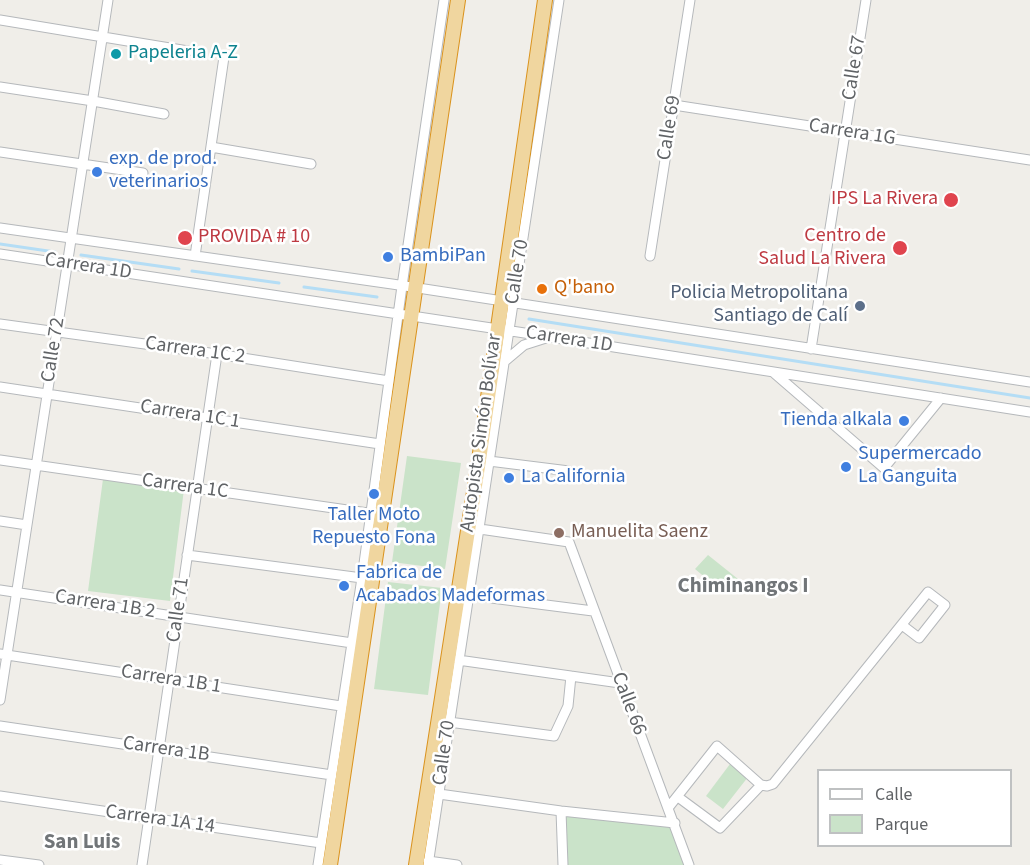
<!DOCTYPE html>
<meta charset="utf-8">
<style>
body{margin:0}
#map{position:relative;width:1030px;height:865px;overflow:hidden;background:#f0eee9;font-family:"Source Sans 3",sans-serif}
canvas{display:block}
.legend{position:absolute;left:817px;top:769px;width:195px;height:78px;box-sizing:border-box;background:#fff;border:2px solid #bfc1c2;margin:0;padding:8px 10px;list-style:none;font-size:18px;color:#606366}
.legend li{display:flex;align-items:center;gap:12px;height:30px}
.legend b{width:30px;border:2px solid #bfc1c2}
</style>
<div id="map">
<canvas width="1030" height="865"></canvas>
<ul class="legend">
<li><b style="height:8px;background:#fff"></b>Calle</li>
<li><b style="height:16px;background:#cae3c9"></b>Parque</li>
</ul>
</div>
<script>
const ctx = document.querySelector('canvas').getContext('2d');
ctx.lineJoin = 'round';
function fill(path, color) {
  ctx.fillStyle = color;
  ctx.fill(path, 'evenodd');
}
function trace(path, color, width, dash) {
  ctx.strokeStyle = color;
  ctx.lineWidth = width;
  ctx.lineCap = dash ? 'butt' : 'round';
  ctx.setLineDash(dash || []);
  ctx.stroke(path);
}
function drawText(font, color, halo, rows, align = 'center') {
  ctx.font = font + ' "Source Sans 3",sans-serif';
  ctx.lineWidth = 5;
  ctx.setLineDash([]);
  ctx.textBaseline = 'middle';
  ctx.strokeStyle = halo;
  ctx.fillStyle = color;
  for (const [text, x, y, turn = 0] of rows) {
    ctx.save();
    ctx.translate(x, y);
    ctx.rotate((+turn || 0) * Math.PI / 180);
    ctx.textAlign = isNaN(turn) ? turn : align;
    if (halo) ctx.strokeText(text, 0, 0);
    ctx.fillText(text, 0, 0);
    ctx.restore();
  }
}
fill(new Path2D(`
 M 407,456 L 461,463 L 445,569 L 392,562 Z
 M 103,479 L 184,489 L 170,601 L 88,591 Z
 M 708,555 L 738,579 L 725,594 L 695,569 Z
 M 388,582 L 442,588 L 428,695 L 374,689 Z
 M 730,764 L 748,777 L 723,809 L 706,796 Z
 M 561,811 L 675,823 L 689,865 L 563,865 Z`), '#cae3c9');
trace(new Path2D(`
 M 0,244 L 55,252
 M 81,255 L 179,269
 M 192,271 L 279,283
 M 304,287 L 377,297
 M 529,319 L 1030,398`), '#b4ddf5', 3);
const minor = new Path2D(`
 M 0,20 L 188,51
 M 0,87 L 93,101 L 164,114
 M 674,105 L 1030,160
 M 211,147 L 311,164
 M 0,152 L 143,173
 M 0,228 L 392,284 L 1030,382
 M 0,254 L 518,332 L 1030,412
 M 195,256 L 224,57
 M 650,256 L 690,0
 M 0,324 L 217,354 L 389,381
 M 811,349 L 866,0
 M 505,361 L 524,345 L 546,338
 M 773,372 L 884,468 L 941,398
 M 0,387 L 380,444
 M 0,460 L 375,514
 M 489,461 L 569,471
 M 0,521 L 27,525
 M 473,528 L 569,542 L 689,865
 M 187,555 L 362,578
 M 0,590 L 352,643
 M 468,595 L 593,611
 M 0,654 L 341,706
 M 458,660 L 620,683
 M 0,700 L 108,0
 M 449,722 L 554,736 L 568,706 L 571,676
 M 0,726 L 332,775
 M 439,794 L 561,811 L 675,823
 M 0,796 L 321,843
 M 678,797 L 720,828 L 761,785
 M 668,808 L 717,746 L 761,785 L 767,786 L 773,784 L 928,592 L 945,605 L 919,638 L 902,625
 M 561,811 L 563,865
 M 0,860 L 39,865
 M 428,861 L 457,865
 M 142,865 L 217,354
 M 318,865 L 362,578 L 402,286 L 444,0
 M 428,865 L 559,0`);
const highway = new Path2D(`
 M 330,865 L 458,0
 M 416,865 L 479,460 L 545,0`);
trace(minor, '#b5b8bb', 11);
trace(highway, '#da931e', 16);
trace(minor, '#fff', 9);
trace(highway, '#f0d69f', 14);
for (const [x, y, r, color] of [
 [116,54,6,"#0f9aa8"],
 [97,172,6,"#3f7fe0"],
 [951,200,8,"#e0444e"],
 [185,238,8,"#e0444e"],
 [900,248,8,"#e0444e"],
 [388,257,6,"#3f7fe0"],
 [542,289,6,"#e8710a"],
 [860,306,6,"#5c6f8a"],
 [904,421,6,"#3f7fe0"],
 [846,467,6,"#3f7fe0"],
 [509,478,6,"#3f7fe0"],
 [374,494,6,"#3f7fe0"],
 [559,533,6,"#8d6e63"],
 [344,586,6,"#3f7fe0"]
]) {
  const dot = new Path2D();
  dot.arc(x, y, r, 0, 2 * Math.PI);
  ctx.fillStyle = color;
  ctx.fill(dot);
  trace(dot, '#fff', 2);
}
drawText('20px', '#0d838f', '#fff', [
 ["Papeleria A-Z",128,54]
], 'left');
drawText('20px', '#606366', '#fff', [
 ["Calle 67",855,68,-81],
 ["Calle 69",670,128,-81],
 ["Carrera 1G",852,133,9],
 ["Carrera 1D",88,267,9],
 ["Calle 70",518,272,-81],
 ["Carrera 1D",569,340,9],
 ["Calle 72",54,350,-81],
 ["Carrera 1C 2",195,351,8],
 ["Carrera 1C 1",190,415,9],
 ["Autopista Simón Bolívar",482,433,-82],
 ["Carrera 1C",185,487,8],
 ["Carrera 1B 2",105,605,9],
 ["Calle 71",179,610,-82],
 ["Carrera 1B 1",171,680,9],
 ["Calle 66",628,704,69],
 ["Carrera 1B",166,750,8],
 ["Calle 70",445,753,-82],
 ["Carrera 1A 14",160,820,8]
]);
drawText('20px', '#366cbe', '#fff', [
 ["exp. de prod.",109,160],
 ["veterinarios",109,183],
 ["BambiPan",400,257],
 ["Tienda alkala",892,421,"right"],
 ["Supermercado",858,455],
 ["La Ganguita",858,478],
 ["La California",521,478],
 ["Taller Moto",374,516,"center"],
 ["Repuesto Fona",374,539,"center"],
 ["Fabrica de",356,574],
 ["Acabados Madeformas",356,597]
], 'left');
drawText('20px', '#be3a42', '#fff', [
 ["IPS La Rivera",938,200],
 ["Centro de",886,237],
 ["Salud La Rivera",886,260],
 ["PROVIDA # 10",198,238,"left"]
], 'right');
drawText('20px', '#c56008', '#fff', [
 ["Q'bano",554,289]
], 'left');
drawText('20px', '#4e5e75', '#fff', [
 ["Policia Metropolitana",848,294],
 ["Santiago de Calí",848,317]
], 'right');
drawText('20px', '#785e54', '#fff', [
 ["Manuelita Saenz",571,533]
], 'left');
drawText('bold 21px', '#717578', '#fff', [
 ["Chiminangos I",743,587],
 ["San Luis",82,843]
]);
</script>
